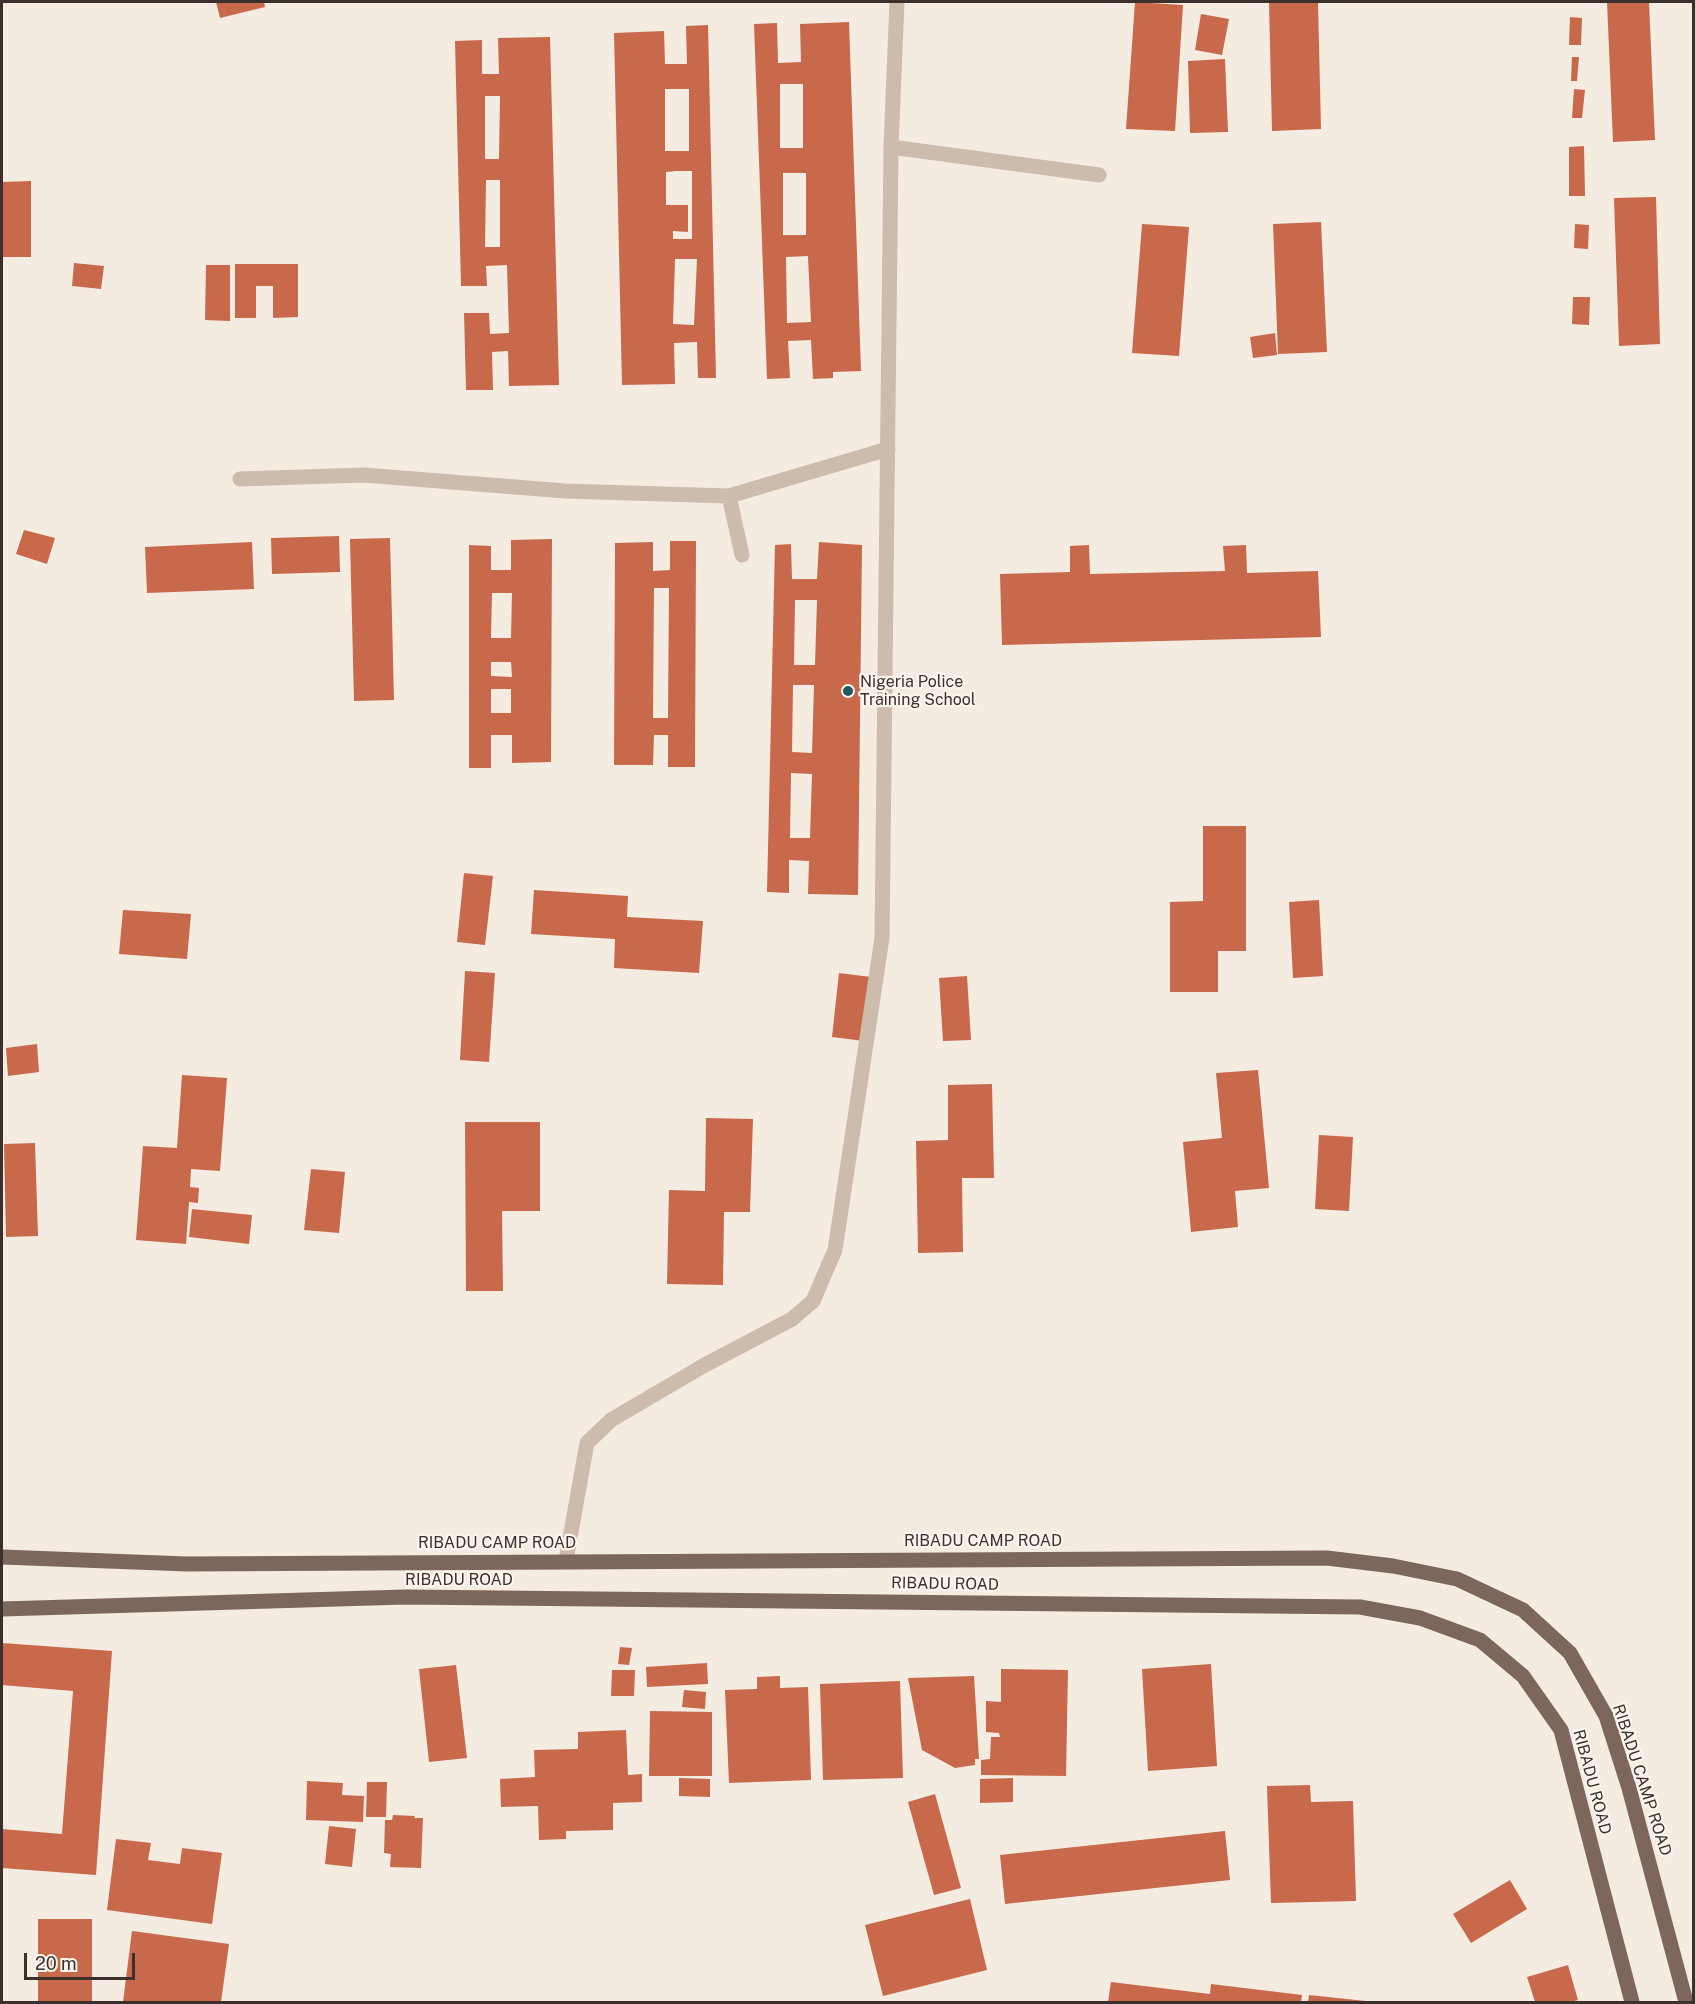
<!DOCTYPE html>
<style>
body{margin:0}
#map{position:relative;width:1695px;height:2004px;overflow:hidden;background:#f4ebe1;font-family:"Public Sans",sans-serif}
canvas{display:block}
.frame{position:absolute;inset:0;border:3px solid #3b302b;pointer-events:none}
.scale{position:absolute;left:24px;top:1953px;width:111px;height:27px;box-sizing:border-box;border:3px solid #3b302b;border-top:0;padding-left:8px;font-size:18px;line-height:21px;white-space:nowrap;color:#3b302b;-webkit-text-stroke:4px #fbf5ee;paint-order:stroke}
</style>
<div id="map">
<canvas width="1695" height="2004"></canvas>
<div class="frame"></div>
<div class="scale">20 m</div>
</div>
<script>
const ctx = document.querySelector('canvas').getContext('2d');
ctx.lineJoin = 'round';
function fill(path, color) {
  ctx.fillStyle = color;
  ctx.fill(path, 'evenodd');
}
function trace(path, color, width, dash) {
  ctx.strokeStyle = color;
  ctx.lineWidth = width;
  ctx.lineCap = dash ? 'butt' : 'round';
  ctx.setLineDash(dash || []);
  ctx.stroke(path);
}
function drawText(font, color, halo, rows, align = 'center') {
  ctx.font = font + ' "Public Sans",sans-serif';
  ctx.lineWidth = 4.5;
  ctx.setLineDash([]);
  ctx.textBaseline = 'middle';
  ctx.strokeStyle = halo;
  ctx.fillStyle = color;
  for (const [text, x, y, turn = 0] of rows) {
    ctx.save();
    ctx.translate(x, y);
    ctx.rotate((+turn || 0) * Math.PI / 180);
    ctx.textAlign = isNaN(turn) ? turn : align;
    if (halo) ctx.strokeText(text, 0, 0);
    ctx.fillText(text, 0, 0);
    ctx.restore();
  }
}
fill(new Path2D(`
 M 216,2 L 264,2 L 265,7 L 220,18 Z
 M 1135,2 L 1183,5 L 1175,131 L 1126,129 Z
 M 1269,2 L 1318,2 L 1321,129 L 1272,131 Z
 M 1607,2 L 1649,2 L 1655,140 L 1613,142 Z
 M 1201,14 L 1229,19 L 1222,55 L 1195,50 Z
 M 1570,17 L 1582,18 L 1581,45 L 1569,45 Z
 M 849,22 L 861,371 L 833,372 L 833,378 L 813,379 L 811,340 L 788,341 L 790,378 L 767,379 L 754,24 L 777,23 L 778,63 L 801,62 L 800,24 ZM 780,84 L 803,84 L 803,148 L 780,148 ZM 783,173 L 806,173 L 806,235 L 783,235 ZM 808,256 L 811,322 L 787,323 L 786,257 Z
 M 708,25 L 716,378 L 698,378 L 697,342 L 674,343 L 675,384 L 622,385 L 614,33 L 664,31 L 665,64 L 687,64 L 686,26 ZM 665,89 L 689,89 L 689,151 L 665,151 ZM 676,171 L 692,171 L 692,239 L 673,239 L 673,231 L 688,232 L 688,205 L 666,205 L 666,172 ZM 675,259 L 697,259 L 694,325 L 673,324 Z
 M 550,37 L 559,385 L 509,386 L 508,351 L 492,352 L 493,390 L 466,390 L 464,313 L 489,313 L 490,334 L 509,333 L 507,265 L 486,266 L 487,286 L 461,286 L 455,41 L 482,40 L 482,74 L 499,74 L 498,38 ZM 485,96 L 500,96 L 499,159 L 485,159 ZM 486,180 L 500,180 L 500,247 L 485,247 Z
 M 1572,57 L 1579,57 L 1577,81 L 1571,81 Z
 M 1225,59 L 1228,132 L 1190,133 L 1188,61 Z
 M 1574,89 L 1585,90 L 1582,118 L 1572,118 Z
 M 1584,146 L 1585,196 L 1569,196 L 1569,147 Z
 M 31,181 L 31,257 L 2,257 L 2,182 Z
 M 1656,197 L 1660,344 L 1619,346 L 1614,198 Z
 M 1321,222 L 1327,352 L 1278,354 L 1273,224 Z
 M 1142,224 L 1189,227 L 1179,356 L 1132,353 Z
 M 1575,224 L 1589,225 L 1588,249 L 1574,248 Z
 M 74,263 L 104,266 L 101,289 L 72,286 Z
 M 235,264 L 298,264 L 298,317 L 273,318 L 273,286 L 256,286 L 256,318 L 235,318 Z
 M 206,265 L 230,265 L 230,321 L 205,320 Z
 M 1573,297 L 1590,297 L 1589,325 L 1572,324 Z
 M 1275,333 L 1277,355 L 1253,358 L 1250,337 Z
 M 24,530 L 55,538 L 47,564 L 16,554 Z
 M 339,536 L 340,572 L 272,574 L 271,538 Z
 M 390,538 L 394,700 L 354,701 L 350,539 Z
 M 552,539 L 551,762 L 512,763 L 512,735 L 491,735 L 491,768 L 469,768 L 469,545 L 491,546 L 491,570 L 511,570 L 511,540 ZM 492,593 L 512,593 L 511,638 L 491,638 ZM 491,662 L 511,662 L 512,677 L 491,676 ZM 491,689 L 511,689 L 511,713 L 491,713 Z
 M 670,541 L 696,541 L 695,767 L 668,767 L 668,735 L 654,735 L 653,765 L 614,765 L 615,543 L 653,542 L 653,571 L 670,570 ZM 654,588 L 669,588 L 668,718 L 653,718 Z
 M 252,542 L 254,589 L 147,593 L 145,547 Z
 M 819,542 L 862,545 L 858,895 L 808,894 L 809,861 L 789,860 L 789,893 L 767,892 L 775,545 L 791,544 L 792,579 L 817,579 ZM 795,600 L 817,600 L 815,665 L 794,665 ZM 793,685 L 814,685 L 812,753 L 792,752 ZM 791,773 L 812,774 L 810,838 L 790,838 Z
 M 1089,545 L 1090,574 L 1225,571 L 1223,546 L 1246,545 L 1247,573 L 1318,571 L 1321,637 L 1002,645 L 1000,574 L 1070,572 L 1070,546 Z
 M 1203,826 L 1246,826 L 1246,951 L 1218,951 L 1218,992 L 1170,992 L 1170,902 L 1203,901 Z
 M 464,873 L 493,876 L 485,945 L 457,942 Z
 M 534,890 L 628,896 L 627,917 L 703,921 L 699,973 L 614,968 L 615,939 L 531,934 Z
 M 1319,900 L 1323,976 L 1293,978 L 1289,902 Z
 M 123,910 L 191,914 L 187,959 L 119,954 Z
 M 465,971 L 495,973 L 489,1062 L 460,1060 Z
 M 839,973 L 871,977 L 864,1041 L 832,1037 Z
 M 967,976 L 971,1040 L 943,1041 L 939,978 Z
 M 37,1044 L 39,1072 L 8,1076 L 6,1048 Z
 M 1258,1070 L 1269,1188 L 1235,1191 L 1238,1227 L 1191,1232 L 1183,1142 L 1222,1138 L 1216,1073 Z
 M 182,1075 L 227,1078 L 220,1171 L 191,1169 L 190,1187 L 199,1188 L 198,1203 L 189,1202 L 186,1244 L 136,1240 L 143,1146 L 177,1148 Z
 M 992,1084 L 994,1178 L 962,1178 L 963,1252 L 918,1253 L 916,1141 L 948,1140 L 948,1085 Z
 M 706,1118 L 753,1119 L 750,1212 L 724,1212 L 723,1285 L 667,1284 L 669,1190 L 705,1191 Z
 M 465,1122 L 540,1122 L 540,1211 L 502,1211 L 503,1291 L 466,1291 Z
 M 1319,1135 L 1353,1137 L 1349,1211 L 1315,1209 Z
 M 35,1143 L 38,1236 L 6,1237 L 4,1144 Z
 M 311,1169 L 345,1172 L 339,1233 L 304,1230 Z
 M 192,1209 L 252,1215 L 249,1244 L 189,1237 Z
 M 2,1643 L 112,1651 L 96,1875 L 2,1868 L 2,1829 L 62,1834 L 73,1691 L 2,1685 Z
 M 620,1647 L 632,1648 L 629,1665 L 618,1664 Z
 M 707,1663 L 708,1684 L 647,1687 L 646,1667 Z
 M 1211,1664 L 1217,1766 L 1148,1771 L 1142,1669 Z
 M 456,1665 L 467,1758 L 429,1762 L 419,1669 Z
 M 1001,1669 L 1068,1670 L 1066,1776 L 981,1775 L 981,1760 L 990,1759 L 991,1737 L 1000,1737 L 999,1733 L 986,1732 L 986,1701 L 1001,1702 Z
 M 612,1670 L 635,1670 L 634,1696 L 611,1696 Z
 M 780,1676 L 780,1688 L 808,1687 L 811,1780 L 729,1783 L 725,1690 L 757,1689 L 757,1677 Z
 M 974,1676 L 979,1759 L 975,1759 L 975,1765 L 955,1768 L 922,1750 L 908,1678 Z
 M 900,1681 L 903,1778 L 823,1780 L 820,1684 Z
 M 684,1690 L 706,1692 L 705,1709 L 682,1707 Z
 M 650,1711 L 712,1712 L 712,1776 L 649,1776 Z
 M 626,1730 L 628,1775 L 642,1774 L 642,1802 L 613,1803 L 613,1830 L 566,1831 L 566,1839 L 539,1840 L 538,1806 L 501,1807 L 500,1779 L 535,1777 L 534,1750 L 578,1749 L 578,1732 Z
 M 679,1778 L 710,1779 L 710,1797 L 679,1796 Z
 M 1013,1778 L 1013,1802 L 980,1803 L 980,1779 Z
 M 307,1781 L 343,1783 L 342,1795 L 364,1796 L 363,1822 L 306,1820 Z
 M 367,1782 L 387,1782 L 386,1817 L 366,1817 Z
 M 1310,1785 L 1311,1802 L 1353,1801 L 1356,1901 L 1271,1903 L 1267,1786 Z
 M 935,1794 L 961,1888 L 934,1895 L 908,1802 Z
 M 393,1815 L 415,1816 L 414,1818 L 423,1818 L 421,1868 L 390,1867 L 391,1854 L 384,1853 L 385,1820 L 392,1820 Z
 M 329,1826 L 356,1829 L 352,1867 L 325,1864 Z
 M 1225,1831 L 1230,1880 L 1005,1904 L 1000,1855 Z
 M 116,1839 L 151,1843 L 148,1860 L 180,1864 L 182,1848 L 222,1853 L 212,1924 L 107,1910 Z
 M 1510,1880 L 1527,1909 L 1471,1943 L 1453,1914 Z
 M 970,1899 L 987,1970 L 883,1996 L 865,1925 Z
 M 38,1919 L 92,1919 L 92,2002 L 38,2002 Z
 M 132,1931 L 229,1944 L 221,2002 L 123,2002 Z
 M 1568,1965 L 1578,2000 L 1571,2002 L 1535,2002 L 1527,1977 Z
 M 1111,1982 L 1210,1994 L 1211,1984 L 1302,1995 L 1301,2002 L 1108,2002 Z
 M 1309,1995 L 1366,2001 L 1366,2002 L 1308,2002 Z`), '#c8694b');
trace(new Path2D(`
 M 891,147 L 1099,175
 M 240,479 L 364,475 L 565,491 L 729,496 L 888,449
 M 729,496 L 742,555
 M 566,1560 L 587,1443 L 611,1420 L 703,1366 L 792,1319 L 813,1301 L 835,1250 L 882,938 L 891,147 L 897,2`), '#cdbbac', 15);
trace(new Path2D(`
 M 2,1557 L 187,1564 L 1327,1558 L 1393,1566 L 1457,1579 L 1523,1610 L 1570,1653 L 1606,1716 L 1629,1788 L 1686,2002
 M 2,1609 L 405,1597 L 1360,1607 L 1420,1618 L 1480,1640 L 1523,1676 L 1561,1730 L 1632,2002`), '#7d675c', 15);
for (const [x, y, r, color] of [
 [848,691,6,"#1f5a5e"]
]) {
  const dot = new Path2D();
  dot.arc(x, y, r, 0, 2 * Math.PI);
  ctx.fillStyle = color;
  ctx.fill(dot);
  trace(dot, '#fbf5ee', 2);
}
drawText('16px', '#3b302b', '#fbf5ee', [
 ["Nigeria Police",860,682],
 ["Training School",860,700]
], 'left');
drawText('16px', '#3b302b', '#fbf5ee', [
 ["RIBADU CAMP ROAD",983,1541],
 ["RIBADU CAMP ROAD",497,1543],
 ["RIBADU ROAD",459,1580],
 ["RIBADU ROAD",945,1584,1],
 ["RIBADU CAMP ROAD",1642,1780,72],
 ["RIBADU ROAD",1592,1782,75]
]);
</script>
